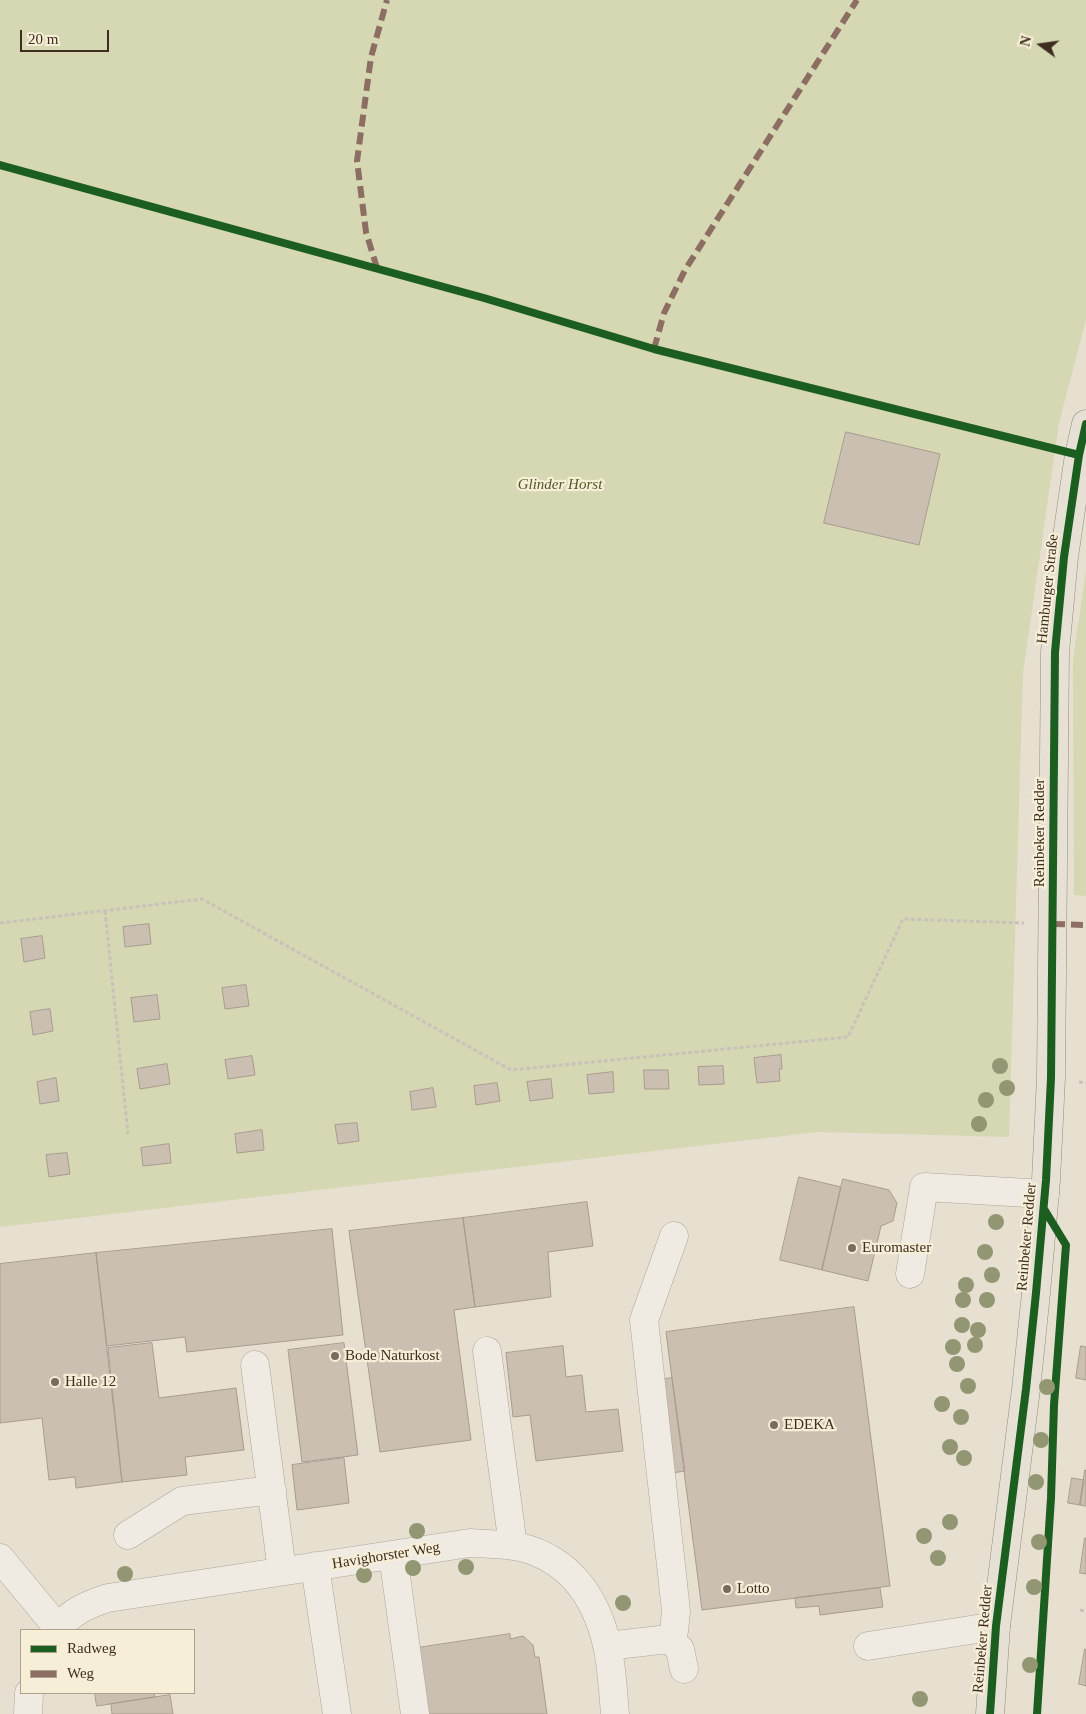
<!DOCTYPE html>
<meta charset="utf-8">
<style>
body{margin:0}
#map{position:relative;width:1086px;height:1714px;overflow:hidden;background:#e7e0d1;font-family:"Times New Roman",serif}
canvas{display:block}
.legend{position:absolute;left:20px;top:1629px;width:175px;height:65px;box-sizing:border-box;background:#f7eed8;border:1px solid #ada18e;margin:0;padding:6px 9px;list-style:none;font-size:15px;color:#3d2e20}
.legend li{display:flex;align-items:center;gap:10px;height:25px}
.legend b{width:25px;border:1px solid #ada18e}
.north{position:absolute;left:1016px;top:20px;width:50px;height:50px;-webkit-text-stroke:4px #f7eed8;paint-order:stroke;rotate:284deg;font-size:14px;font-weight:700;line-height:20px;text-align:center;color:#3d2e20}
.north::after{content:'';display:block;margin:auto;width:18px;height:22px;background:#3d2e20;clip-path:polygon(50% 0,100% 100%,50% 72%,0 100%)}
.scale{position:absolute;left:20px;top:30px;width:89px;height:22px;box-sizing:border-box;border:2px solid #3d2e20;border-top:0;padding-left:6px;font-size:15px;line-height:18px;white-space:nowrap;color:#3d2e20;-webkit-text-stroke:4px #f7eed8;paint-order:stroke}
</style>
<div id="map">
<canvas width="1086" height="1714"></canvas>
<ul class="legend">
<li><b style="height:6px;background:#1b5e20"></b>Radweg</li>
<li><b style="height:6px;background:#8d6e63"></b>Weg</li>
</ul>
<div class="north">N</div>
<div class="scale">20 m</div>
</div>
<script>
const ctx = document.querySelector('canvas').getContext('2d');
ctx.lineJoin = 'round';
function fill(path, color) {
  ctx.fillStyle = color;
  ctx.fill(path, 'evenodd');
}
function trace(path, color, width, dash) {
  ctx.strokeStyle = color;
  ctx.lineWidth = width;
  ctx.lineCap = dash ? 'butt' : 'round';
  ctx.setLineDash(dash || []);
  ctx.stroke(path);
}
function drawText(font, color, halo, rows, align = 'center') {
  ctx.font = font + ' "Times New Roman",serif';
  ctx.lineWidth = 4.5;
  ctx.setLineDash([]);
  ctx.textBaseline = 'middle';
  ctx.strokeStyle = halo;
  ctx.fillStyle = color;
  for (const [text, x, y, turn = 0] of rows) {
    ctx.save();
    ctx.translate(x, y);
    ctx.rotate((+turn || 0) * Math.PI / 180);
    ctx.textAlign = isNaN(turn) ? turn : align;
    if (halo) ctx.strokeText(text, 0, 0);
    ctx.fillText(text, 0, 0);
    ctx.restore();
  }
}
fill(new Path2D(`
 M 0,0 L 1086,0 L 1086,320 L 1059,423 L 1023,673 L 1009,1137 L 818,1132 L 0,1227 Z
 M 1086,571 L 1086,896 L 1074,895 L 1073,659 Z`), '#d6d7b3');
const building = new Path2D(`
 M 846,432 L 940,454 L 919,545 L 824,523 Z
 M 149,924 L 151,944 L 125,947 L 123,927 Z
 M 42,936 L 45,958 L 24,962 L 21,939 Z
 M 246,985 L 249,1006 L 225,1009 L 222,988 Z
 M 157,995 L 160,1019 L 134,1022 L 131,998 Z
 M 50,1009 L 53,1031 L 33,1035 L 30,1012 Z
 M 781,1055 L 782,1069 L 779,1069 L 780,1081 L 757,1083 L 754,1058 Z
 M 252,1056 L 255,1075 L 228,1079 L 225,1060 Z
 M 167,1064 L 170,1084 L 140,1089 L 137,1069 Z
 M 723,1066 L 724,1084 L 699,1085 L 698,1067 Z
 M 644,1070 L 668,1070 L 669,1089 L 645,1089 Z
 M 613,1072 L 614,1092 L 589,1094 L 587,1075 Z
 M 56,1078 L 59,1101 L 40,1104 L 37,1082 Z
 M 551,1079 L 553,1098 L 530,1101 L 527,1082 Z
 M 497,1083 L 500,1101 L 476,1105 L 474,1086 Z
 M 433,1088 L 436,1107 L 412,1110 L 410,1092 Z
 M 357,1123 L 359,1141 L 338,1144 L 335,1125 Z
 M 262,1130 L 264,1150 L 237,1153 L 235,1134 Z
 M 169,1144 L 171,1163 L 143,1166 L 141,1148 Z
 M 67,1153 L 70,1174 L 49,1177 L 46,1155 Z
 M 799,1177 L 841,1187 L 822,1270 L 780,1260 Z
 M 843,1179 L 889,1190 L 897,1203 L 893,1221 L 881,1226 L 868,1281 L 822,1270 Z
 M 587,1202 L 593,1246 L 548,1252 L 551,1297 L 475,1307 L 463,1218 Z
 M 463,1218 L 475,1307 L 454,1310 L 471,1440 L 380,1452 L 349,1231 Z
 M 332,1229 L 343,1335 L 187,1352 L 185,1337 L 107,1346 L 96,1253 Z
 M 96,1253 L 122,1482 L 76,1488 L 75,1477 L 49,1480 L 42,1418 L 0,1423 L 0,1264 Z
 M 854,1307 L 890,1586 L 702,1610 L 666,1332 Z
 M 152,1343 L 159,1398 L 236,1388 L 244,1450 L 185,1457 L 187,1475 L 122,1482 L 108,1348 Z
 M 344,1343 L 358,1455 L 302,1462 L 288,1350 Z
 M 563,1346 L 566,1377 L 582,1375 L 586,1412 L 618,1409 L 623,1451 L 536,1461 L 530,1415 L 513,1417 L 506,1353 Z
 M 1081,1346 L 1086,1347 L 1086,1380 L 1076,1378 Z
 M 672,1378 L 685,1471 L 672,1473 L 659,1380 Z
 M 344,1458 L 349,1503 L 297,1510 L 292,1465 Z
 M 1085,1470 L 1086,1471 L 1086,1506 L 1080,1505 Z
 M 1072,1478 L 1084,1480 L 1080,1505 L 1068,1503 Z
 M 1085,1538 L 1086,1538 L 1086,1574 L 1080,1573 Z
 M 880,1588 L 883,1607 L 820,1615 L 819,1606 L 796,1608 L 795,1598 Z
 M 510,1634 L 510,1639 L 523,1636 L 533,1645 L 535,1657 L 539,1657 L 547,1714 L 427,1714 L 417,1648 Z
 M 1085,1649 L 1086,1650 L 1086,1686 L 1079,1684 Z
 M 95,1693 L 154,1693 L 155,1697 L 97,1706 Z
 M 170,1695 L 173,1714 L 112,1714 L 111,1704 Z`);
fill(building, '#cbbfb2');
trace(building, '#a89c90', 1);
const minor = new Path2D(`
 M 910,1274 L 924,1187 L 1045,1194
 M 487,1351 L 513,1546
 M 255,1365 L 282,1571
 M 128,1535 L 182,1501 L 272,1490
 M 393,1555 L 415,1714
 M 0,1558 L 58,1628
 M 315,1566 L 337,1714
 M 56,1630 C 71,1612 86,1605 108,1598 L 470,1543 C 487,1544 504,1544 520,1547 C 570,1559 596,1598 607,1645 C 612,1667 613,1692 615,1714
 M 669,1639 L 674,1631 L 676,1611 L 644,1320 L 674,1236
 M 607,1646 L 669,1639 L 680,1649 L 684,1669
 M 868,1646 L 996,1626
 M 28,1714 L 29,1693`);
const major = new Path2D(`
 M 990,1714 L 996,1626 L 1026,1389 L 1036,1293 L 1046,1180 L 1051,1078 L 1055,652 L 1064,557 L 1079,455 L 1086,424`);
trace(minor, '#ada599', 29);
trace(major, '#928b80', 29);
trace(new Path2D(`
 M 105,911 L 128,1134
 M 0,923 L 202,899 L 511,1070 L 848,1037 L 903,919 L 1024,923
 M 1079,1082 L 1086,1083
 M 1080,1610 L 1086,1611`), '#c8c2b9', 3, [4, 2.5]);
trace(minor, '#efebe3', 28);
trace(major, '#e6e1d4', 28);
trace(new Path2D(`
 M 377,268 L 366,232 L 357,161 L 371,57 L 387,0
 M 654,349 L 664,313 L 685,270 L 857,0
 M 1053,924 L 1086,925`), '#8d6e63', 6, [12, 6]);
trace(new Path2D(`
 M 0,165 L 484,298 L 654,349 L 1079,455
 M 990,1714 L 996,1626 L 1026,1389 L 1036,1293 L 1046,1180 L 1051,1078 L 1055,652 L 1064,557 L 1079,455 L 1086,424
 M 1037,1714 L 1051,1498 L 1054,1405 L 1066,1245 L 1044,1209`), '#1b5e20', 8);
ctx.fillStyle = '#929673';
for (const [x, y] of [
 [1000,1066],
 [1007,1088],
 [986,1100],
 [979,1124],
 [996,1222],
 [985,1252],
 [992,1275],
 [966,1285],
 [963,1300],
 [987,1300],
 [962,1325],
 [978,1330],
 [975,1345],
 [953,1347],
 [957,1364],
 [968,1386],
 [1047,1387],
 [942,1404],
 [961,1417],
 [1041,1440],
 [950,1447],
 [964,1458],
 [1036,1482],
 [950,1522],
 [417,1531],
 [924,1536],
 [1039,1542],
 [938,1558],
 [466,1567],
 [413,1568],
 [125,1574],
 [364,1575],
 [1034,1587],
 [623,1603],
 [1030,1665],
 [920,1699]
]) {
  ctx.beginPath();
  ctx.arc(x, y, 8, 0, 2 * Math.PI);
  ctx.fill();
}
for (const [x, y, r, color] of [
 [852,1248,5,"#786c5e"],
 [335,1356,5,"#786c5e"],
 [55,1382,5,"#786c5e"],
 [774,1425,5,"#786c5e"],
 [727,1589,5,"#786c5e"]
]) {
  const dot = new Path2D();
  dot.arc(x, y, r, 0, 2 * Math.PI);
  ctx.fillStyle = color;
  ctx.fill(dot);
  trace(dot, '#f7eed8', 2);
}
drawText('italic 15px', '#4d5a26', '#f7eed8', [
 ["Glinder Horst",560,485]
]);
drawText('15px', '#3d2e20', '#f7eed8', [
 ["Hamburger Straße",1048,589,-84],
 ["Reinbeker Redder",1040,833,-90],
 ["Reinbeker Redder",1027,1237,-85],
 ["Havighorster Weg",386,1556,-9],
 ["Reinbeker Redder",983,1639,-85]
]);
drawText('15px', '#3d2e20', '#f7eed8', [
 ["Euromaster",862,1248],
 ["Bode Naturkost",345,1356],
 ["Halle 12",65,1382],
 ["EDEKA",784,1425],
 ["Lotto",737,1589]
], 'left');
</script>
